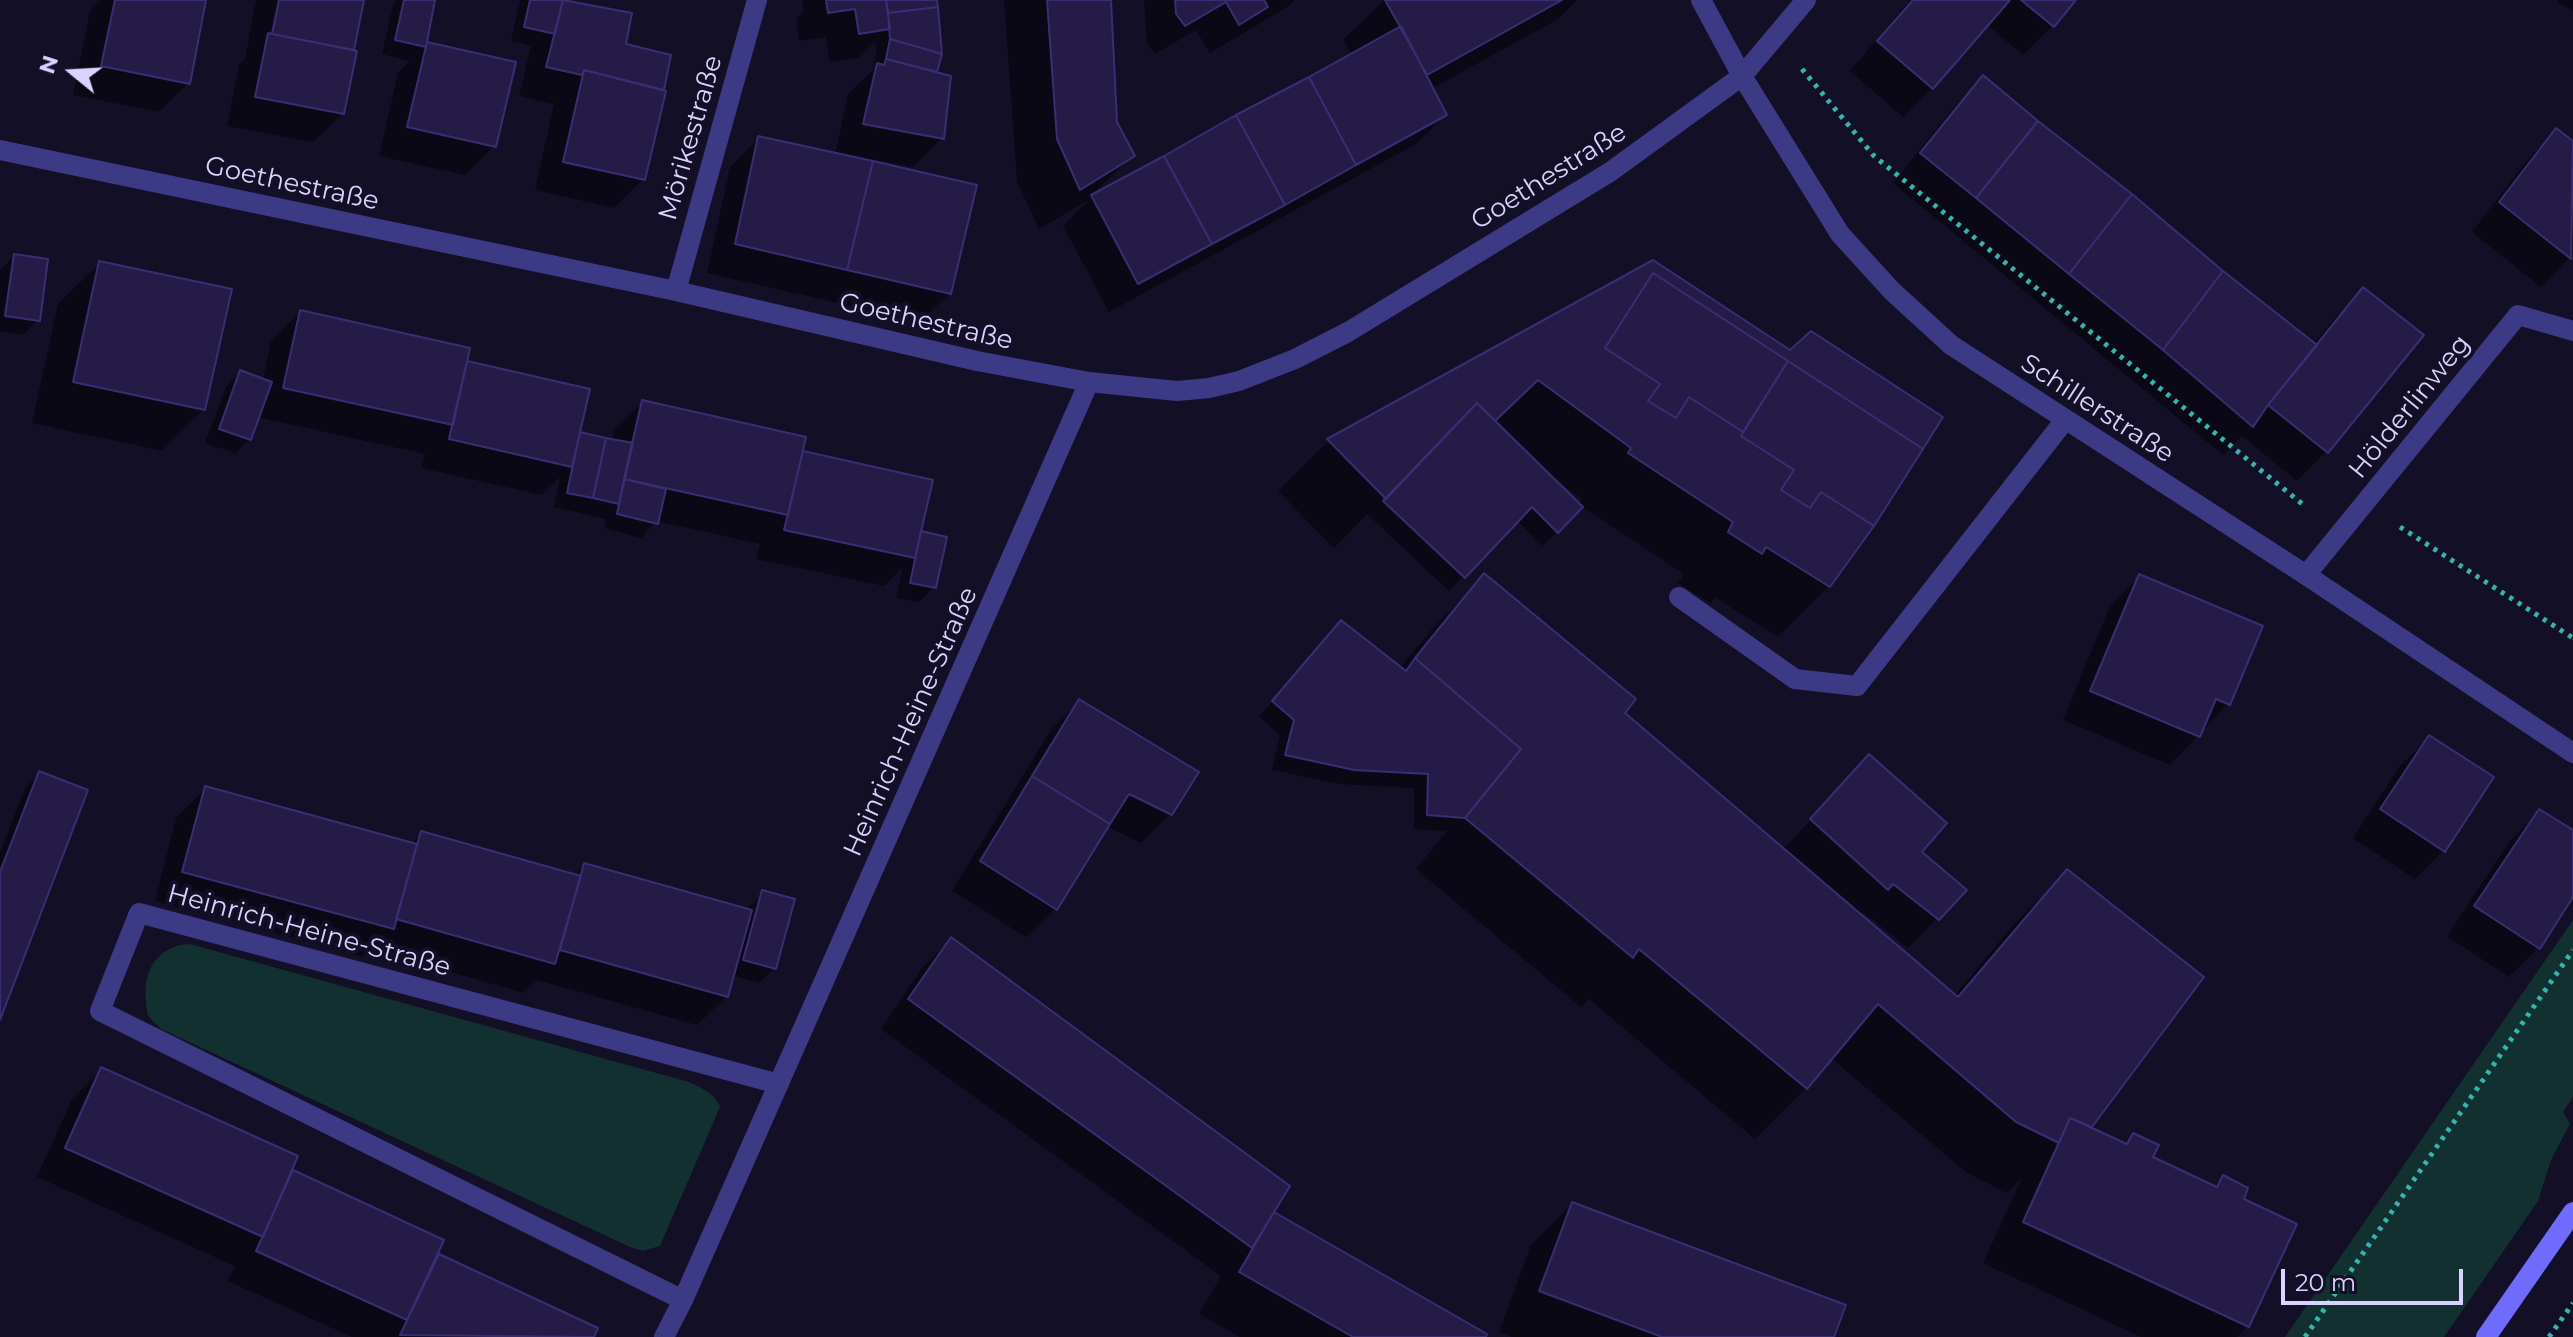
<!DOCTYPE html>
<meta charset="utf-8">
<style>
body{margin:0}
#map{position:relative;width:2573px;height:1337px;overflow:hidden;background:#130f26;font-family:Montserrat,sans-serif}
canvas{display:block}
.north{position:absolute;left:32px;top:32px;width:80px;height:80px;-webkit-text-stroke:6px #130f26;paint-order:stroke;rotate:288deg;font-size:22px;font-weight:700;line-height:32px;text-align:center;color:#d9d4ff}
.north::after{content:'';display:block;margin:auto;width:28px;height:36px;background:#d9d4ff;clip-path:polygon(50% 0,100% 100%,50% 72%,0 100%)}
.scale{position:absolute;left:2281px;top:1269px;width:182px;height:36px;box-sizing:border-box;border:4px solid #d9d4ff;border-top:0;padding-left:10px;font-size:24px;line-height:28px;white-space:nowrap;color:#d9d4ff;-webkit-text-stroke:6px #130f26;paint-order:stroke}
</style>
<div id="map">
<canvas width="2573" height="1337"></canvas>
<div class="north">N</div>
<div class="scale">20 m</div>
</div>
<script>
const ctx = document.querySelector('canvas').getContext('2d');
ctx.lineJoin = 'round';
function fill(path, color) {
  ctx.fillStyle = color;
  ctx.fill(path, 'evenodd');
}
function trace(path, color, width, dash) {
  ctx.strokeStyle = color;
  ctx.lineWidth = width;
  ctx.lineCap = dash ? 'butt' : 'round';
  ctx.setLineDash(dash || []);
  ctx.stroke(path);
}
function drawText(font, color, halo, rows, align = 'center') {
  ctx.font = font + ' Montserrat,sans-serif';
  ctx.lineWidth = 8;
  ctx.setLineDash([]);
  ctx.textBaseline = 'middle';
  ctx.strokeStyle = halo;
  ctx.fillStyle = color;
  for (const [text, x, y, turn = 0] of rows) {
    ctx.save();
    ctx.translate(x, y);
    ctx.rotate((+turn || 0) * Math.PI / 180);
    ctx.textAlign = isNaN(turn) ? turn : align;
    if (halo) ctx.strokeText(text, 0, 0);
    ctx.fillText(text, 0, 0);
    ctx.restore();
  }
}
fill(new Path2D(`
 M 2573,920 L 2573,1097 L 2563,1112 L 2570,1124 L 2551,1160 L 2538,1201 L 2444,1337 L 2285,1337 Z
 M 190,944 L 689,1082 C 701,1088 716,1094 720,1107 L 660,1246 L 643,1251 L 630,1247 L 161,1029 C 158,1025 150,1019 148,1015 C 146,1011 147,1006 146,1002 C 142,971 158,945 190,944 Z`), '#12302f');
fill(new Path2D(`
 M 101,0 L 204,0 L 188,83 L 159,112 L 73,95 L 90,11 Z
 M 256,0 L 362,0 L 343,113 L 313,142 L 227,126 L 239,65 L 245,59 Z
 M 397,0 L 433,0 L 425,43 L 494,146 L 465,175 L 379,156 L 398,73 L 410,61 L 382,54 L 393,5 Z
 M 520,0 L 560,0 L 623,45 L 669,56 L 643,179 L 614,208 L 535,190 L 554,104 L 519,96 L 531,46 L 511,41 Z
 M 802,0 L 934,0 L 935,71 L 932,74 L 942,138 L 913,167 L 870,159 L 869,163 L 950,293 L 920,322 L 707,273 L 730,167 L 759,138 L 835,155 L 848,94 L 873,70 L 876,55 L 875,42 L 859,58 L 830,62 L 826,37 L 799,41 L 796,19 L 804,11 Z
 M 1004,0 L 1109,0 L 1115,122 L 1133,155 L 1092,195 L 1352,55 L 1343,40 L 1384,0 L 1577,0 L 1558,19 L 1431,89 L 1445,115 L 1416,144 L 1109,312 L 1063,226 L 1090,199 L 1039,229 L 1017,181 Z
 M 1144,0 L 1295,0 L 1289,6 L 1210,53 L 1196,30 L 1155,54 L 1147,44 Z
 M 1910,0 L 2074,0 L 2052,26 L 2023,55 L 1986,24 L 1932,88 L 1903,117 L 1850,71 Z
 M 2559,0 L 2573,0 L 2573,11 L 2558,2 Z
 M 1983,78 L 2313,345 L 2334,319 L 2363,290 L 2421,335 L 2326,452 L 2297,481 L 2242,436 L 2223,455 L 1893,183 L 1954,107 Z
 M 2556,131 L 2573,144 L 2573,254 L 2541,287 L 2472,232 L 2527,160 Z
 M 14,256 L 38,320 L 23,335 L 0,331 L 0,270 Z
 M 100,263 L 204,409 L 162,451 L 32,423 L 58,304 Z
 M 1653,263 L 1790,353 L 1829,586 L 1778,637 L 1716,598 L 1710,603 L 1678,583 L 1684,574 L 1581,506 L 1543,546 L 1516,520 L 1449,591 L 1367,514 L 1334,548 L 1278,491 L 1328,441 ZM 1557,481 L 1582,499 L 1578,505 L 1556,483 Z
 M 300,312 L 465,363 L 578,433 L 612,441 L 614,431 L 643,402 L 801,453 L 930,481 L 917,538 L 934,587 L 919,602 L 896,598 L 903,567 L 884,586 L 756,559 L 760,544 L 656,521 L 641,538 L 604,528 L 606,519 L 554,507 L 560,477 L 542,495 L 421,468 L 425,454 L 257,417 L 250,439 L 235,453 L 205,443 L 226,387 L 240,372 L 263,380 L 271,341 Z
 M 1485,576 L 1622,713 L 1783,850 L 1869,756 L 1919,852 L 1964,890 L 1908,948 L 1863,912 L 1859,916 L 1954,996 L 2016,922 L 2067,872 L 2090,1126 L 2088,1128 L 2123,1145 L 2133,1135 L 2150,1158 L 2213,1187 L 2223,1178 L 2241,1200 L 2295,1225 L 2247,1326 L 2237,1337 L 2141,1337 L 1983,1263 L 2022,1178 L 2006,1193 L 1966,1172 L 1831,1058 L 1806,1088 L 1755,1139 L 1589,999 L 1581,1007 L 1416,869 L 1447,831 L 1414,829 L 1414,788 L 1339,784 L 1272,770 L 1280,735 L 1259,717 L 1327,637 L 1400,668 L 1434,627 Z
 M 2140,576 L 2228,704 L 2170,765 L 2063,720 L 2110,606 Z
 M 1080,701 L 1170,814 L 1141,843 L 1106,826 L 1055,908 L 1026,937 L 952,891 L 1051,730 Z
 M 2429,737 L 2444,850 L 2415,879 L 2353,838 L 2400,766 Z
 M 40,773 L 0,1014 L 0,853 L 25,788 Z
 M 206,788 L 410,845 L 422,833 L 574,876 L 584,865 L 747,910 L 763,892 L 774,968 L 759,983 L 732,975 L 727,996 L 697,1025 L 537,980 L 524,993 L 371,949 L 363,957 L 155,901 L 176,818 Z
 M 2539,812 L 2573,833 L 2573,894 L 2538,948 L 2509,977 L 2447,936 L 2510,841 Z
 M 951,939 L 1271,1213 L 1483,1337 L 1240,1337 L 1199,1314 L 1221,1276 L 881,1029 L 922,968 Z
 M 101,1070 L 290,1171 L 442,1241 L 436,1254 L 596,1329 L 592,1337 L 352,1337 L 228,1281 L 235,1266 L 37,1177 L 72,1099 Z
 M 1572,1204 L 1832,1337 L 1512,1337 L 1499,1332 L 1531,1245 Z`), '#0007');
const building = new Path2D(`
 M 115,0 L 206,0 L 190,84 L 101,66 Z
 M 279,0 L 364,0 L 354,50 L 272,34 Z
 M 404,0 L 435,0 L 426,47 L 395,40 Z
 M 530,0 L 563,0 L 555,34 L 524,27 Z
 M 563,0 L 632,13 L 626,44 L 671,55 L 664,90 L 584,70 L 582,75 L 546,67 Z
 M 826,0 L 886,0 L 890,29 L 859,34 L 855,9 L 828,13 Z
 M 886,0 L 937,0 L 938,7 L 888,13 Z
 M 1047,0 L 1111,0 L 1117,122 L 1135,156 L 1080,190 L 1057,139 Z
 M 1175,0 L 1264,0 L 1268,7 L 1239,25 L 1226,2 L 1185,26 L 1176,14 Z
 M 1385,0 L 1562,0 L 1427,75 Z
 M 1913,0 L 2010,0 L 1933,89 L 1877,41 Z
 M 2021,0 L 2076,0 L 2054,27 Z
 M 938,7 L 942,54 L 890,39 L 888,13 Z
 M 1401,26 L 1447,115 L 1356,165 L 1309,77 Z
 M 268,33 L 357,51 L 344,114 L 255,97 Z
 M 890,39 L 942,54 L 937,72 L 886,59 Z
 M 427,42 L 516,62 L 496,147 L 407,127 Z
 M 886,59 L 951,76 L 944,139 L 863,124 L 877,63 L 884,65 Z
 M 584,70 L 666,91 L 645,180 L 563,162 Z
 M 1983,75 L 2038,121 L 1976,198 L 1920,153 Z
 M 1309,77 L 1356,165 L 1285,205 L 1236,115 Z
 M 1236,115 L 1285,205 L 1212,244 L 1164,156 Z
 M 2038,121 L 2132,194 L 2069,274 L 1976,198 Z
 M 2556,128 L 2573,141 L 2571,259 L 2499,202 Z
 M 758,136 L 873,161 L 847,270 L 735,244 Z
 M 1164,156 L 1212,244 L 1138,284 L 1091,195 Z
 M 873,161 L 977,185 L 951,294 L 847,270 Z
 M 2132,194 L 2223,271 L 2163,350 L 2069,274 Z
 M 14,254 L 48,259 L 40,321 L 5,316 Z
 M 1653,260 L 1790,350 L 1811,331 L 1943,417 L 1923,449 L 1653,273 L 1605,348 L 1660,384 L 1648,401 L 1676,418 L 1689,397 L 1743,432 L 1741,436 L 1794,470 L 1781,490 L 1810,508 L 1821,492 L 1874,526 L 1830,587 L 1766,547 L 1762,554 L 1728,532 L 1733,522 L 1628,453 L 1631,448 L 1538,380 L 1495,421 L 1477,403 L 1386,499 L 1327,439 Z
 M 99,261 L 232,289 L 205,410 L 73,382 Z
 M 2223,271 L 2317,345 L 2268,405 L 2253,427 L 2163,350 Z
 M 1653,273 L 1788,361 L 1743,432 L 1689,397 L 1676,418 L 1648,401 L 1660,384 L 1605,348 Z
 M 2363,287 L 2424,335 L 2328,453 L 2268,405 Z
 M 300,310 L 470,348 L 453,425 L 283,388 Z
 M 467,361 L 590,389 L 572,467 L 449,439 Z
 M 1788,361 L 1923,449 L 1874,526 L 1821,492 L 1810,508 L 1781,490 L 1794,470 L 1741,436 Z
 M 240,370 L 272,382 L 251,440 L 219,429 Z
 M 642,400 L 806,437 L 788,515 L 624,479 Z
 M 1477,403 L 1583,507 L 1558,533 L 1532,507 L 1465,578 L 1383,501 Z
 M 580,432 L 606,438 L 593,498 L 567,493 Z
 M 606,438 L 633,443 L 619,504 L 593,498 Z
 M 803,451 L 933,480 L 915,558 L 784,530 Z
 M 624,479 L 666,489 L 658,524 L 617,514 Z
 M 921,531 L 947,537 L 936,588 L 910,583 Z
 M 1484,573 L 1636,699 L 1625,713 L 1958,997 L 2067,869 L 2204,977 L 2092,1127 L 2070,1118 L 2059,1143 L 2016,1122 L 1878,1004 L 1807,1089 L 1639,949 L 1633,958 L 1465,818 L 1521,749 L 1415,658 Z
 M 2139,574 L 2263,626 L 2230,705 L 2216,699 L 2200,737 L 2090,691 Z
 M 1341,620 L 1406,671 L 1415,658 L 1521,749 L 1465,818 L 1427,815 L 1428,774 L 1354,770 L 1285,755 L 1294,720 L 1272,701 Z
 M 1079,699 L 1199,772 L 1172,815 L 1129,794 L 1110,824 L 1032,776 Z
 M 2429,735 L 2494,777 L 2445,852 L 2380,809 Z
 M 1869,754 L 1947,823 L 1922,852 L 1967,890 L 1939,920 L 1893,884 L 1888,890 L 1810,819 Z
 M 39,771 L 88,790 L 0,1020 L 0,872 Z
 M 1032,776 L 1110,824 L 1057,910 L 980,861 Z
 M 205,786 L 417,844 L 394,929 L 182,872 Z
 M 2539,809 L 2573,830 L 2573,897 L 2540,949 L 2474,906 Z
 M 421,831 L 581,876 L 555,964 L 396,919 Z
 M 584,863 L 752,910 L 728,997 L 560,950 Z
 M 762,890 L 795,899 L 776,969 L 743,960 Z
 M 951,937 L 1290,1186 L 1252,1248 L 908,999 Z
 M 101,1067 L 298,1156 L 263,1237 L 65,1148 Z
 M 2070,1118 L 2127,1144 L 2133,1133 L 2159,1145 L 2153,1157 L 2217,1187 L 2223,1175 L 2248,1188 L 2244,1199 L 2297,1224 L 2249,1327 L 2023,1222 Z
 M 293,1170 L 444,1240 L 407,1320 L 256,1251 Z
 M 1572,1202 L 1846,1305 L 1834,1337 L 1662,1337 L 1539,1291 Z
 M 1274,1212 L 1487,1334 L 1486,1337 L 1353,1337 L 1239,1272 Z
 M 439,1254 L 598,1328 L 594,1337 L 400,1335 Z`);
fill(building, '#241b47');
trace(building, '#3b2d73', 2);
trace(new Path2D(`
 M 1802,69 L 1874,156 L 2306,507
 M 2400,527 L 2573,638
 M 2305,1337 L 2573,950
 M 2549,1337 L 2573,1303`), '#2fb8b0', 5, [4, 6]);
trace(new Path2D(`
 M 1679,597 L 1795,679 L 1857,686 L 2065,420`), '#3d3a85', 20);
trace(new Path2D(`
 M 0,150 L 676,291 L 977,361 L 1089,382 L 1177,391 L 1209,388 L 1239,381 L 1295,359 L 1348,332 L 1610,172 L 1742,76 L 1806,0
 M 676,291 L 757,0
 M 2306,575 L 2518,315 L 2573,331
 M 683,1300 L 100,1011 L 139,913 L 779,1084
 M 664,1337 L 683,1300 L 1089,382`), '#3d3a85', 20);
trace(new Path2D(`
 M 1701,0 L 1742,76 L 1840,234 L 1892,291 L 1951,345 L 2306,575 L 2573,753`), '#3d3a85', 20);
trace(new Path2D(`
 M 2486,1337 L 2573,1212`), '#6f6bff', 20);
drawText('26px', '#d9d4ff', '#130f26', [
 ["Mörikestraße",691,138,-74],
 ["Goethestraße",1549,177,-32],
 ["Goethestraße",292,184,12],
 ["Goethestraße",926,322,13],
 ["Hölderlinweg",2410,407,-51],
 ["Schillerstraße",2097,409,33],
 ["Heinrich-Heine-Straße",911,722,-66],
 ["Heinrich-Heine-Straße",309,931,15]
]);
</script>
